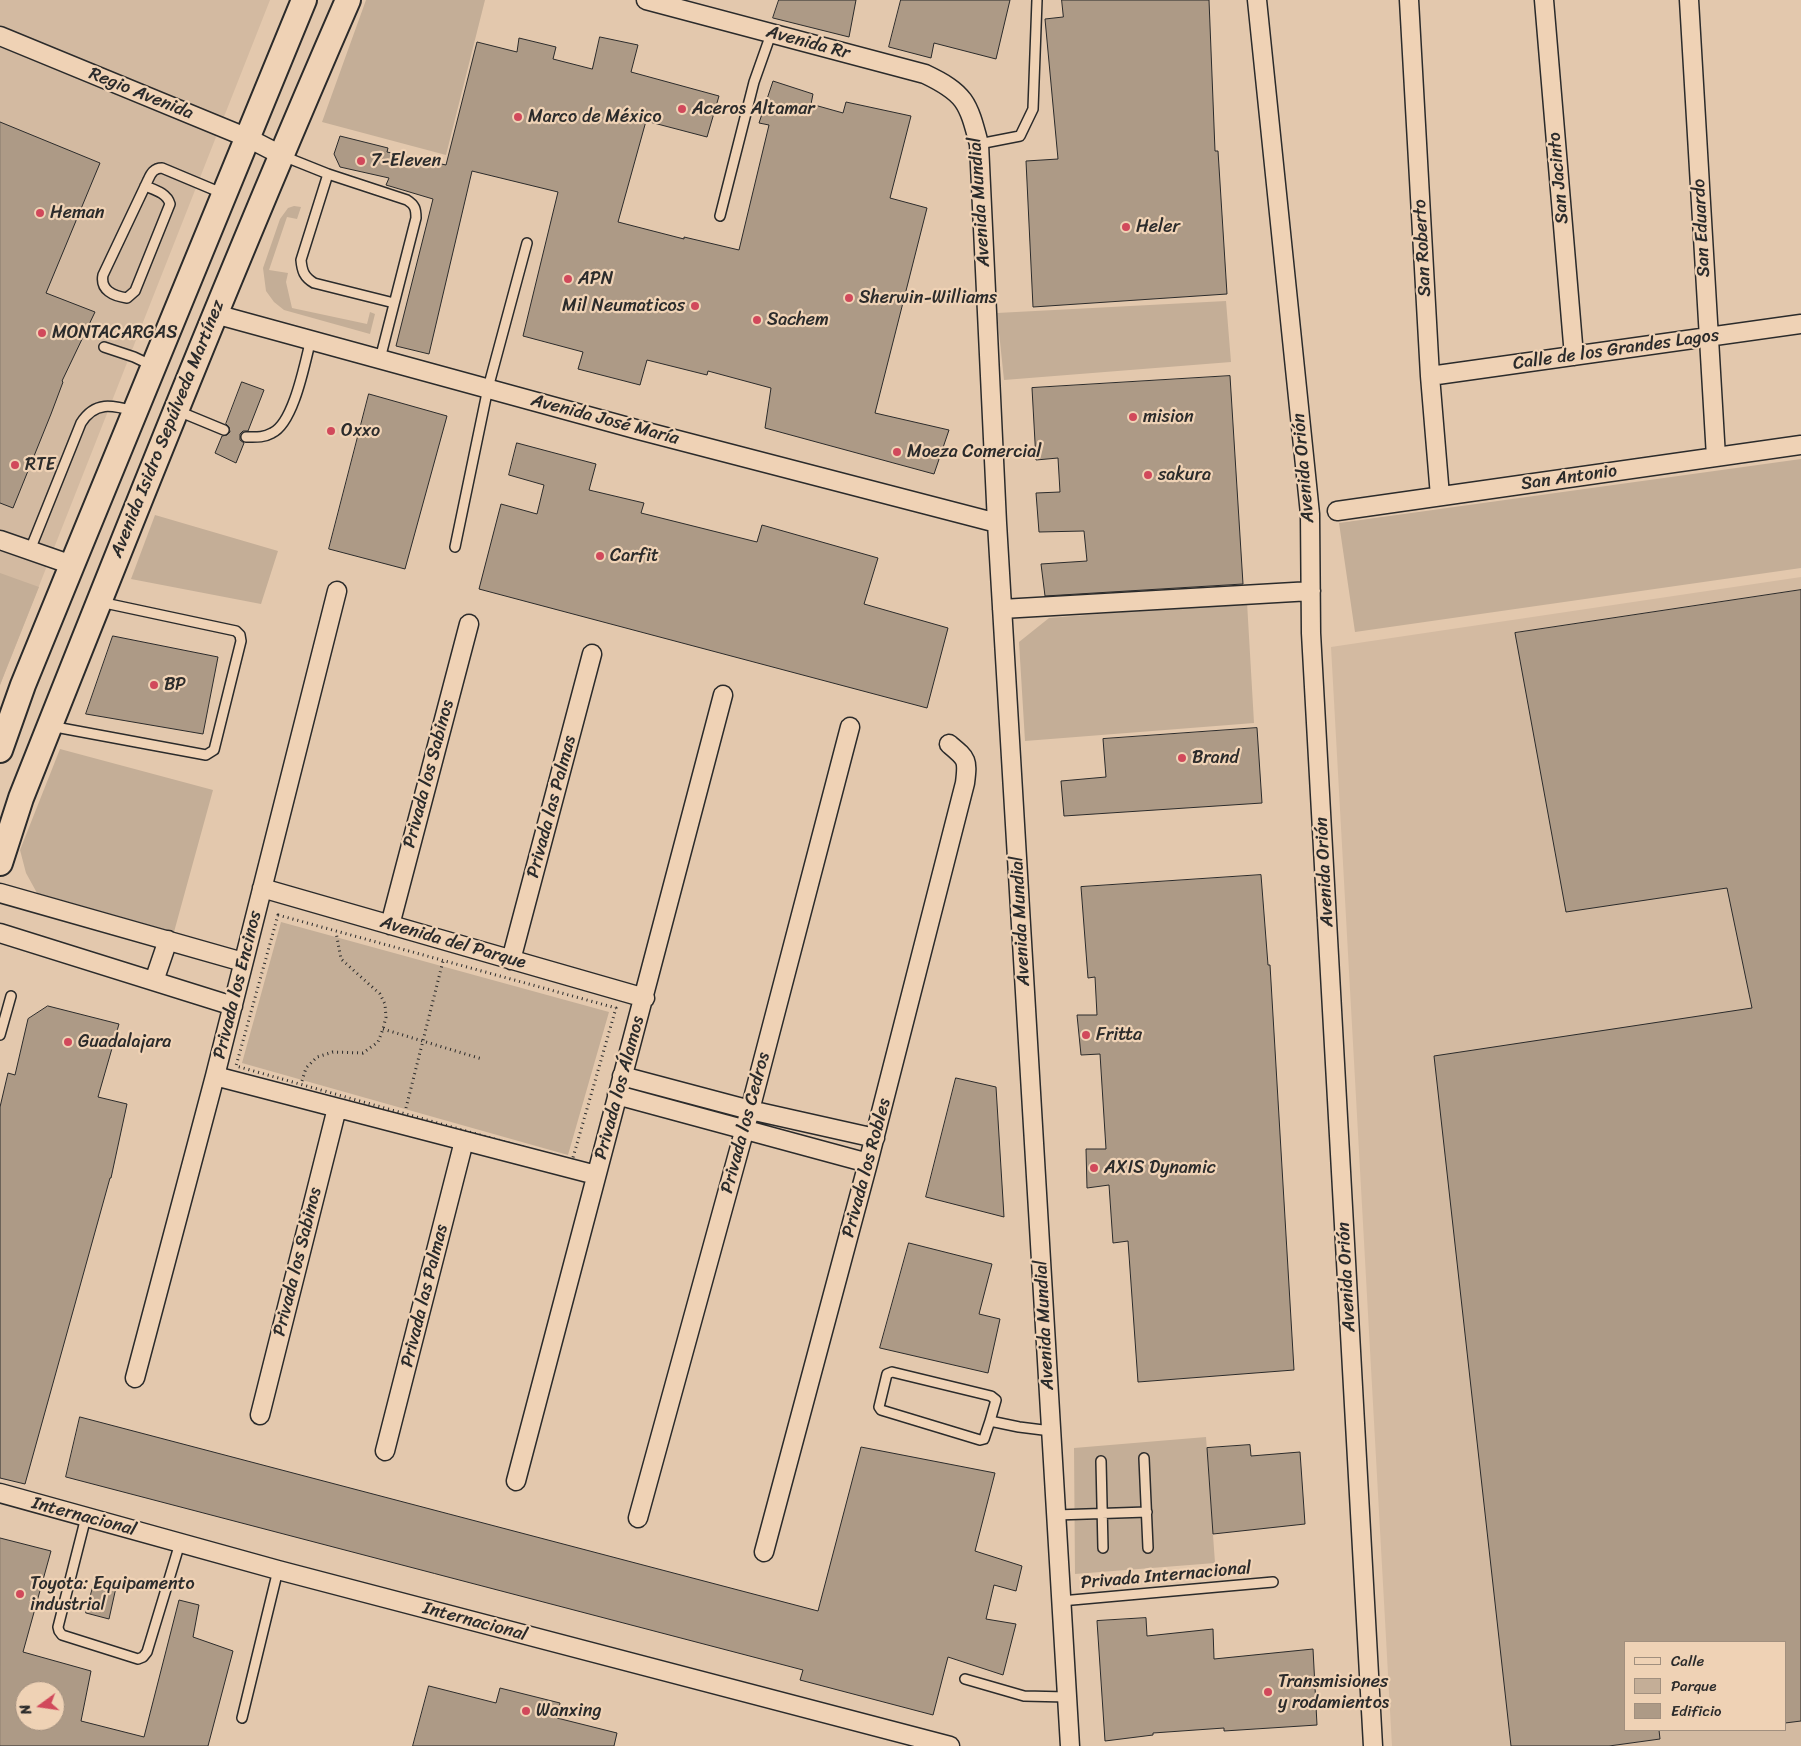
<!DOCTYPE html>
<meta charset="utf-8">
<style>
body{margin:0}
#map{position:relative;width:1801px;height:1746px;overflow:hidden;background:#e3c8ad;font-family:Sriracha,sans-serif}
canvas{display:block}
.legend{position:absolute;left:1624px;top:1641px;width:162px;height:90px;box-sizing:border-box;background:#efd2b5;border:1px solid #a18f7e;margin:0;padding:6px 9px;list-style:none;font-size:15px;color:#2b2b2b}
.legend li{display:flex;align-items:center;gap:10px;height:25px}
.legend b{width:25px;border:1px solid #a18f7e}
.north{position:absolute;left:15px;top:1681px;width:50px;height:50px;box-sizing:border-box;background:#efd2b5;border:1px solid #a18f7e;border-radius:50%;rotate:256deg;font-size:14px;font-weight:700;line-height:20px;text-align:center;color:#2b2b2b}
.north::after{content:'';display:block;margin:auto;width:18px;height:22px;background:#d1495b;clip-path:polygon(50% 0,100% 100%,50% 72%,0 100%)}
</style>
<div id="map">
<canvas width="1801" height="1746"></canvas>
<ul class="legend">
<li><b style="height:6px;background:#efd2b5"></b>Calle</li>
<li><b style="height:14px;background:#c4ae97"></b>Parque</li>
<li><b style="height:14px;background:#ad9a86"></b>Edificio</li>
</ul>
<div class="north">N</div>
</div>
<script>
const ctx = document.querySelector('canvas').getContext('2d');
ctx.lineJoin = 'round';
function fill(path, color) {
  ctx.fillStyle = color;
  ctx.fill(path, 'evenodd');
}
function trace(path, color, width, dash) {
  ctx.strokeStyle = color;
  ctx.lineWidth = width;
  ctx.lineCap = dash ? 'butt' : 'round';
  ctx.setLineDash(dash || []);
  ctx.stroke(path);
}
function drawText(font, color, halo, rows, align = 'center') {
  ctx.font = font + ' Sriracha,sans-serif';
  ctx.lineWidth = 4.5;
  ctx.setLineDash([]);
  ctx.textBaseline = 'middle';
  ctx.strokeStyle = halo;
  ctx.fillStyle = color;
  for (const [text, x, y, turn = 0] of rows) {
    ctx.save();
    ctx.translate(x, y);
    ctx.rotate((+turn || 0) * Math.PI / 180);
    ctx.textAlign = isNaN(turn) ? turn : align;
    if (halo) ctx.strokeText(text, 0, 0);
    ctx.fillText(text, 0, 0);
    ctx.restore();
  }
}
fill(new Path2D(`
 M 0,0 L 270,0 L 0,685 Z
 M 1801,577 L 1801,1746 L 1392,1746 L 1331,647 ZM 1625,1642 L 1785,1642 L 1785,1730 L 1625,1730 Z`), '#d3baa1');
fill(new Path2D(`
 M 366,0 L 485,0 L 446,155 L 322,122 Z
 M 294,206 L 301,207 L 297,219 L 287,217 L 269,270 L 288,273 L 286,282 L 292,308 L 367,324 L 370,312 L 375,314 L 370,334 L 284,310 L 274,302 L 266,291 L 263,268 L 280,219 L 288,208 Z
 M 1226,301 L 1231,362 L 1004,380 L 997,313 Z
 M 1801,459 L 1801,568 L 1355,632 L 1339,523 Z
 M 155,515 L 278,551 L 261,604 L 131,579 Z
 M 0,573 L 39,587 L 0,685 Z
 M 1247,602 L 1254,723 L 1025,741 L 1019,642 L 1049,618 Z
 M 60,749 L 213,790 L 174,932 L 37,893 L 26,873 L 20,850 Z
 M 281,922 L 609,1012 L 568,1155 L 242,1063 Z
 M 1206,1437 L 1215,1563 L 1075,1574 L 1074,1448 Z`), '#c4ae97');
const building = new Path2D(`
 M 779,0 L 856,0 L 849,37 L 773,18 Z
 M 901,0 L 1010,0 L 996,59 L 934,43 L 931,58 L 889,47 Z
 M 1062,0 L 1209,0 L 1215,151 L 1218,151 L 1227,294 L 1033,307 L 1026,161 L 1058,159 L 1045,19 L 1063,17 Z
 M 600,37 L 638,45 L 631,72 L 719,96 L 707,137 L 646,121 L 618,222 L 684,239 L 684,237 L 739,250 L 769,125 L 759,123 L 773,81 L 813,94 L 811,104 L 843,113 L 846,102 L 911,116 L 890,198 L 927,208 L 875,413 L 949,430 L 934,474 L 765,428 L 771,388 L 708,371 L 707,375 L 647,360 L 640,385 L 578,369 L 583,352 L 523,336 L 558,192 L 472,171 L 429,354 L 396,346 L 433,199 L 386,185 L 389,178 L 340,167 L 334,154 L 340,136 L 388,148 L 387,152 L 446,165 L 477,42 L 517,52 L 519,38 L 556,47 L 553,59 L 592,69 Z
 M 0,122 L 100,163 L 46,293 L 95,312 L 62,381 L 63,382 L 51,414 L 13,508 L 0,503 Z
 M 1230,376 L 1243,584 L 1045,596 L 1041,564 L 1087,561 L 1084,531 L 1039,532 L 1036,493 L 1060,492 L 1058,458 L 1036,460 L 1032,388 Z
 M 242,382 L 264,390 L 248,431 L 243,431 L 240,434 L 240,440 L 244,443 L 236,463 L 215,453 L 222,436 L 227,435 L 230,432 L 229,427 L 226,424 Z
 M 369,394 L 447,416 L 405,569 L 329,549 Z
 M 517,443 L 596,464 L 589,490 L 644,503 L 641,513 L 757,542 L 762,525 L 878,558 L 864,604 L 948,628 L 927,708 L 479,589 L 501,504 L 537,514 L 544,485 L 509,475 Z
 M 1801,590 L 1801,1721 L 1785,1723 L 1785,1642 L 1625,1642 L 1625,1730 L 1659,1730 L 1660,1739 L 1609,1746 L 1511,1746 L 1434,1056 L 1752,1008 L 1727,888 L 1566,912 L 1515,633 Z
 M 113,636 L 218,657 L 203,734 L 86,714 Z
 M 1257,728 L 1262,803 L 1064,816 L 1061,781 L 1106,777 L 1103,739 Z
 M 1261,875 L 1268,965 L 1270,965 L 1294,1370 L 1138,1382 L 1128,1241 L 1113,1243 L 1109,1185 L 1087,1188 L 1086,1149 L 1106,1149 L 1100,1054 L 1081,1055 L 1077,1015 L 1097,1015 L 1095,977 L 1088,978 L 1081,887 Z
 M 48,1006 L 119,1024 L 98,1097 L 127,1104 L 111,1178 L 110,1178 L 25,1484 L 0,1478 L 0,1107 L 8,1073 L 15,1075 L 28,1019 Z
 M 956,1078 L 996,1087 L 1004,1217 L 926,1197 Z
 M 909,1243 L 992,1264 L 979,1314 L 1000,1319 L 988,1373 L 880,1348 Z
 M 80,1417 L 818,1611 L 861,1447 L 995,1473 L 975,1551 L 1022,1566 L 1016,1591 L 994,1585 L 986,1619 L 1016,1624 L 1003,1675 L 948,1657 L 933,1715 L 800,1680 L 803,1670 L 66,1477 Z
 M 1250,1445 L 1251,1456 L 1300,1452 L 1305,1524 L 1213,1534 L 1207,1448 Z
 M 0,1538 L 51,1551 L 23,1652 L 91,1671 L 81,1721 L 144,1737 L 179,1600 L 199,1605 L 193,1637 L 233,1651 L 208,1746 L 0,1746 ZM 25,1691 L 55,1691 L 55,1721 L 25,1721 Z
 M 96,1576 L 117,1583 L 109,1619 L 86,1613 Z
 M 1146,1618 L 1147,1636 L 1213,1629 L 1214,1659 L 1313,1649 L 1317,1725 L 1224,1731 L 1224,1728 L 1153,1733 L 1153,1735 L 1105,1741 L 1097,1621 Z
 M 429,1686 L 496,1703 L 500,1688 L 560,1703 L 557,1718 L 617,1733 L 614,1746 L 413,1746 Z`);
fill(building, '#ad9a86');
trace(building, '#2b2b2b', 1);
const lane = new Path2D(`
 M 979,144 L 1020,136 L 1033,109 L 1037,0
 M 283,156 L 328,174 L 407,200 C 415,205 416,209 416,218 L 380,359
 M 328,174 L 301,260 C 302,271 304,277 314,283 L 394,303
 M 145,186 C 155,190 167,193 170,204 L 135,291 L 127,298 C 113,296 100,290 103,275 L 148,180 C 151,173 154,168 162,168 L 224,194
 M 720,216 L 754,82 L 771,34
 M 104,347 L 134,357 L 153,366
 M 178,411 L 224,430
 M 246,437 C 255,437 263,438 272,433 C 294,423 305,362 311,339
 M 455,547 L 488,388 L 527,243
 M 30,550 L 81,423 C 95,401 112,405 134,411
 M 50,726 L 206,755 L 214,750 L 241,641 L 240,635 L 236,631 L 100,602
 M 0,1035 L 11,996
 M 990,1421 L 984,1439 L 980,1440 L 881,1410 L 879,1407 L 887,1374 L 892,1372 L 991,1396 L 996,1400 L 990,1421 L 1019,1427 L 1051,1431
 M 1144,1458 L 1148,1548
 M 1101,1461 L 1103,1548
 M 1056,1515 L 1147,1512
 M 86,1517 L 58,1627 L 59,1631 L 62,1635 L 138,1659 L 143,1657 L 147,1652 L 180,1543
 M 1061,1601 L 1273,1582
 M 965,1679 L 1024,1696 L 1067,1697
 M 242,1718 L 278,1570`);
const street = new Path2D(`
 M 646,0 L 925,74 C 965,93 968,102 979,144 L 997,523 L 1070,1746
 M 1257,0 L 1310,514 L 1311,633 L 1373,1746
 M 1409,0 L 1430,376 L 1440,496
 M 1544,0 L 1574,356
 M 1689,0 L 1716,457
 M 0,36 L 248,138 L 281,155
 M 215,314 L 639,430 L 997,523
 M 1430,376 L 1801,324
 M 1337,511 L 1801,445
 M 0,540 L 72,565
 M 1002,609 L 1311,591
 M 262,888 L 645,998
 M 0,893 L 243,962
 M 390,925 L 469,624
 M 0,933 L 233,1006
 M 511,960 L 592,654
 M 154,981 L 168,940
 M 215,1076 L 596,1175
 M 622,1076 L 750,1110 L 875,1138
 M 617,1095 L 868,1163
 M 135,1378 L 215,1076 L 337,591
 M 260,1415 L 337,1108
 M 385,1451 L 464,1141
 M 516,1481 C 584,1219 655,957 723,695
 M 0,1493 L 278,1570 L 950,1746
 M 638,1518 L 750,1110 L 850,727
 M 764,1552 L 868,1163 L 965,783 C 968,759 967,759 949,744`);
const secondary = new Path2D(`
 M 0,750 L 23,685 L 72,565 L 304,0
 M 0,863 L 21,798 C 127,531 233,264 348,0`);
trace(lane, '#2b2b2b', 12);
trace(street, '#2b2b2b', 21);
trace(secondary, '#2b2b2b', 28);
trace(new Path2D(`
 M 278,915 L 616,1008 L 572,1161 L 236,1066 Z
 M 383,1029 L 482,1059
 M 302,1081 L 306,1068 L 317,1057 L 333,1052 L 363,1053 L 378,1042 L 383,1029 L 386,1017 L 385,1004 L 380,994 L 341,959 L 336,932
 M 406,1108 L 443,961`), '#2b2b2b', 3, [1, 4]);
trace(lane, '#efd2b5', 9);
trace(street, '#efd2b5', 18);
trace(secondary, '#efd2b5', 24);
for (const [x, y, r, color] of [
 [682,109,5,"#d1495b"],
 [518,117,5,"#d1495b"],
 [361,161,5,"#d1495b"],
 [40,213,5,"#d1495b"],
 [1126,227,5,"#d1495b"],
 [568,279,5,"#d1495b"],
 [849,298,5,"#d1495b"],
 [695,306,5,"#d1495b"],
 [757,320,5,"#d1495b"],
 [42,333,5,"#d1495b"],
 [1133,417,5,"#d1495b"],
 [331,431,5,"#d1495b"],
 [897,452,5,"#d1495b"],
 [15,465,5,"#d1495b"],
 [1148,475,5,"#d1495b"],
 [600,556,5,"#d1495b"],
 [154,685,5,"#d1495b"],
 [1182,758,5,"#d1495b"],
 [1086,1035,5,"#d1495b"],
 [68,1042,5,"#d1495b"],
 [1094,1168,5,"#d1495b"],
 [20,1594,5,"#d1495b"],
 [1268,1692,5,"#d1495b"],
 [526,1711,5,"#d1495b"]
]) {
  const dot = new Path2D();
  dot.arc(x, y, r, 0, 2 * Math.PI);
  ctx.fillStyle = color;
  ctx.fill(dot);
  trace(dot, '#efd2b5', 2);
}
drawText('18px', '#2b2b2b', '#efd2b5', [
 ["Avenida Rr",808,43,15],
 ["Regio Avenida",141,94,22],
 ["San Jacinto",1559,178,-95],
 ["Avenida Mundial",980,202,-94],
 ["San Eduardo",1702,228,-93],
 ["San Roberto",1423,248,-93],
 ["Calle de los Grandes Lagos",1616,350,-8],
 ["Avenida José María",605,420,15],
 ["Avenida Isidro Sepúlveda Martínez",168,429,-68],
 ["Avenida Orión",1304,468,-95],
 ["San Antonio",1569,478,-8],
 ["Privada los Sabinos",429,774,-75],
 ["Privada las Palmas",552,807,-75],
 ["Avenida Orión",1325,872,-93],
 ["Avenida Mundial",1021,921,-93],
 ["Avenida del Parque",453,943,16],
 ["Privada los Encinos",238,985,-76],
 ["Privada los Álamos",620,1088,-75],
 ["Privada los Cedros",746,1123,-75],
 ["Privada los Robles",867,1168,-75],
 ["Privada los Sabinos",298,1262,-76],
 ["Avenida Orión",1347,1277,-93],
 ["Privada las Palmas",425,1296,-76],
 ["Avenida Mundial",1045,1325,-93],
 ["Internacional",84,1517,15],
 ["Privada Internacional",1166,1576,-5],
 ["Internacional",475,1622,15]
]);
drawText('18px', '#2b2b2b', '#efd2b5', [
 ["Aceros Altamar",692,109],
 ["Marco de México",528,117],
 ["7-Eleven",371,161],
 ["Heman",50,213],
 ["Heler",1136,227],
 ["APN",578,279],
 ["Sherwin-Williams",859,298],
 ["Mil Neumaticos",685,306,"right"],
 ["Sachem",767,320],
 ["MONTACARGAS",52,333],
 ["mision",1143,417],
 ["Oxxo",341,431],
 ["Moeza Comercial",907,452],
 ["RTE",25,465],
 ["sakura",1158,475],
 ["Carfit",610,556],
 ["BP",164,685],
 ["Brand",1192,758],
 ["Fritta",1096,1035],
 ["Guadalajara",78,1042],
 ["AXIS Dynamic",1104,1168],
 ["Toyota: Equipamento",30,1584],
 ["industrial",30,1605],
 ["Transmisiones",1278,1682],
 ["y rodamientos",1278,1703],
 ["Wanxing",536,1711]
], 'left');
</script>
